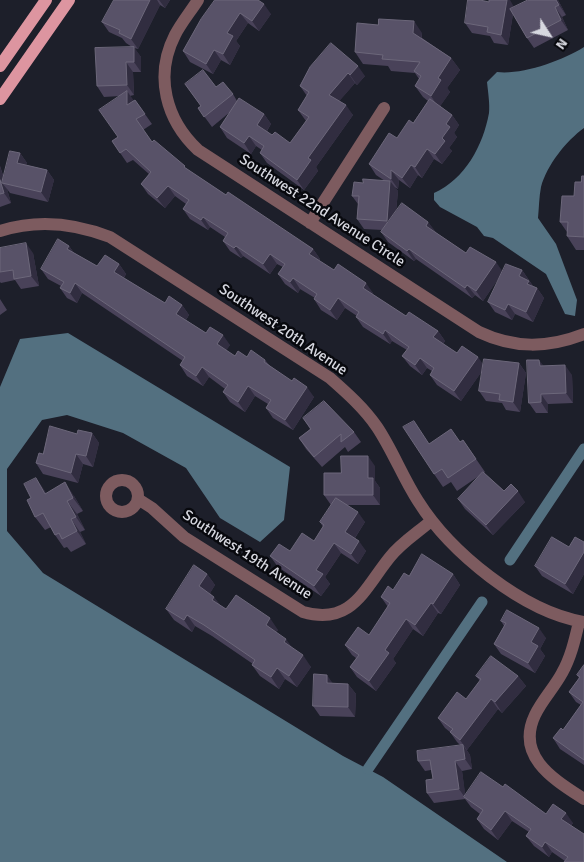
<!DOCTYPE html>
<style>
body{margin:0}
#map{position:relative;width:584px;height:862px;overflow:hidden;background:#1d1f2a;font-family:Signika,sans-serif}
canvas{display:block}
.north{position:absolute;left:524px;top:10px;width:50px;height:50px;-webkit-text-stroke:4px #08090e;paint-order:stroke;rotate:125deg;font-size:14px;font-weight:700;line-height:20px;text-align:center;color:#d7d8e0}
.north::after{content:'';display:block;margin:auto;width:18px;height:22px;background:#d7d8e0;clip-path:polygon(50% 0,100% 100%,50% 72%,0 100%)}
</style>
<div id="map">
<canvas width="584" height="862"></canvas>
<div class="north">N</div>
</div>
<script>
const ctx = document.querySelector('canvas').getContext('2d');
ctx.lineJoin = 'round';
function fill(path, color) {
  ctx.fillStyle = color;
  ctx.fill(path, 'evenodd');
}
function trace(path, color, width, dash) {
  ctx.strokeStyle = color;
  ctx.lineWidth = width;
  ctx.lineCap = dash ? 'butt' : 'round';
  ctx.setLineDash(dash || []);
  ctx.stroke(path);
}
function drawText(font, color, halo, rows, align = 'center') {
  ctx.font = font + ' Signika,sans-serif';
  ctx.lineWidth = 5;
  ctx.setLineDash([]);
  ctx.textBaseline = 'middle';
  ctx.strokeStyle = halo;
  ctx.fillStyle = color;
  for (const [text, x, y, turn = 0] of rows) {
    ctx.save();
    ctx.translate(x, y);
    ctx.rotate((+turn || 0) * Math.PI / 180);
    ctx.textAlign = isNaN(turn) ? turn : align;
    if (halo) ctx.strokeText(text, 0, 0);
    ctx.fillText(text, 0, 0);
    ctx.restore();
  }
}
fill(new Path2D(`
 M 584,47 L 584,128 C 566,141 547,165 541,187 C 539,197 539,208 538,218 L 556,244 L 577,300 L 575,316 L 565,314 L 546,274 L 493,238 L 484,236 L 477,227 L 440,207 L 434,200 L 434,193 C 465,179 483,146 489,113 C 490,104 488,92 487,82 L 497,72 C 522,75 562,61 584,47 Z
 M 68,333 L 290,467 L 284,520 L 260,542 L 220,518 L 186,468 L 123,433 L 67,415 L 42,420 L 7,469 L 7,531 L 43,573 L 343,756 L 383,777 L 507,862 L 0,862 L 0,387 L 20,339 Z`), '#537080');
trace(new Path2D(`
 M 510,560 L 584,449
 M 368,769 L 482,602`), '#537080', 11);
trace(new Path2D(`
 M 198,0 C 191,11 181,23 175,35 C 154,76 166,120 198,150 L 479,332 C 515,349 548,348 584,334
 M 310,223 L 384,108
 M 0,231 C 37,219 74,223 110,237 L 330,378 C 347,393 364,408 377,427 C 393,451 403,478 418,501 C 450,552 523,612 584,622
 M106 496a16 16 0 1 1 32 0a16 16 0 1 1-32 0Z
 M 138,499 L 152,508 L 184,537 L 303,612 C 352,626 364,589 390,557 C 401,543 417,533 431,521
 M 579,622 C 575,639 571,657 562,673 C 554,688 542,700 535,715 C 515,757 555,780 584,799`), '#7d5b5f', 12);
trace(new Path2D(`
 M 0,66 L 46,0
 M 0,99 L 69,0`), '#dd95a0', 12);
fill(new Path2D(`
 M 114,0 L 170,0 L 165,8 L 160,5 L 138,49 L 134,48 L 141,57 L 141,72 L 133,72 L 134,95 L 130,96 L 134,101 L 135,100 L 152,124 L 143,130 L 152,142 L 188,170 L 226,195 L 313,249 L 320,259 L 319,261 L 334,270 L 373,293 L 372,294 L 406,316 L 438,331 L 445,341 L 443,344 L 457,353 L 483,364 L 519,363 L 526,373 L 520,412 L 506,410 L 502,403 L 486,401 L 479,391 L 482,371 L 461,401 L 437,385 L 430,375 L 432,371 L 427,368 L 422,375 L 410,366 L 402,356 L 407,350 L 392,341 L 390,344 L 363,327 L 356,317 L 357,316 L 345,308 L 337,320 L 321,310 L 314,299 L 315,298 L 300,289 L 298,293 L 285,284 L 278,274 L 283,267 L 277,264 L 270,274 L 243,256 L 241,258 L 230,251 L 223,241 L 225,237 L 210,227 L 208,230 L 190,219 L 183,209 L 186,204 L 175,196 L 165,208 L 148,194 L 141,184 L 149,174 L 133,160 L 127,163 L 112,141 L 118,137 L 120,96 L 104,97 L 97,86 L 132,47 L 126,43 L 122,38 L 109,32 L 102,22 Z
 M 215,0 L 271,14 L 259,31 L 248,23 L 236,41 L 240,46 L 230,65 L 221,60 L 213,74 L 190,62 L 183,51 Z
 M 558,0 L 566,15 L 562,17 L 568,30 L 534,48 L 527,38 L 513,14 L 508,45 L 494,43 L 490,36 L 472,33 L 465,23 L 514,7 Z
 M 422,33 L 422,38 L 451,58 L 460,70 L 447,88 L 450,92 L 440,106 L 452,115 L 459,125 L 454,133 L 457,137 L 449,148 L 452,151 L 442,164 L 434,159 L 422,178 L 418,175 L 410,188 L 399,180 L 398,189 L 394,187 L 398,191 L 396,212 L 428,222 L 435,232 L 466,253 L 502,272 L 522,270 L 533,286 L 537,288 L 544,298 L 533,322 L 515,314 L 512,320 L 495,312 L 488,302 L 500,276 L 483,301 L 475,295 L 472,298 L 416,259 L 414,261 L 388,242 L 381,232 L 382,230 L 364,229 L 357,219 L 358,204 L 352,196 L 363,183 L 385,181 L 376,175 L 369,164 L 413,123 L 428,101 L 423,97 L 415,86 L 419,79 L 415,73 L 391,71 L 388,66 L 363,64 L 355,52 Z
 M 310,67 L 365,76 L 357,85 L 355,83 L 339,101 L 353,115 L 316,167 L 318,171 L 304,190 L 267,163 L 260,153 L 262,150 L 256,146 L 251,154 L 227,138 L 220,127 L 230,112 L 212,127 L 198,108 L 201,106 L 185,84 L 216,87 L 233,94 L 237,101 L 264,114 L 271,124 L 267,131 L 272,135 L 290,143 L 306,121 L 298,110 L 307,96 L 300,86 Z
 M 20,153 L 27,163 L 26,165 L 47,170 L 54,180 L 48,202 L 10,193 L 7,189 L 11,203 L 0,207 L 0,166 L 4,178 Z
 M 584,176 L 584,250 L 576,250 L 567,236 L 567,232 L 560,222 L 581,182 Z
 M 69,246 L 74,253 L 97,266 L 119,264 L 126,274 L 124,278 L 165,303 L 182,305 L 189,315 L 186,320 L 206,333 L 230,345 L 226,350 L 235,356 L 265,360 L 270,366 L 314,397 L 293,430 L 273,418 L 266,408 L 268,404 L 255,396 L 245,412 L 230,402 L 223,392 L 225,389 L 209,377 L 203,386 L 187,376 L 180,365 L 183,361 L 82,293 L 77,303 L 67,298 L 60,288 L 61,286 L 48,279 L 41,269 Z
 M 0,248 L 33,253 L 39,286 L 21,289 L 15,280 L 1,283 L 0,282 Z
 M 0,299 L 7,310 L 0,315 Z
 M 544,366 L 572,375 L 573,403 L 548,404 L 548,413 L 536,413 L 529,403 Z
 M 303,418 L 354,432 L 361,442 L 348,452 L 345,447 L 322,467 L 306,449 L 299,438 L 310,429 Z
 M 92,433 L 99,443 L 93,467 L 83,464 L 78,483 L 43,474 L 36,463 L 43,454 L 77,434 Z
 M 463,440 L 485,472 L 484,473 L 504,491 L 525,502 L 493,535 L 465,509 L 458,499 L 479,476 L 457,491 L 451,482 L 443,487 L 434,474 L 429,444 L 460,442 Z
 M 375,466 L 375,481 L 380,488 L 380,505 L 347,505 L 365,522 L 355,538 L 366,551 L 358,564 L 341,553 L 325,577 L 330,584 L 321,596 L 278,567 L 270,556 L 290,551 L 314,541 L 323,527 L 320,522 L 331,505 L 324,495 L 341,473 Z
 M 46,493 L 74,496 L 83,511 L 77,514 L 85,530 L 80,532 L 86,544 L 71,552 L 67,547 L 64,548 L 55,535 L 51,527 L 45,530 L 35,517 Z
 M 584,542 L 584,574 L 573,594 L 542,576 L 535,566 L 569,547 Z
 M 207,574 L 215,585 L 210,593 L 221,606 L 226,609 L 278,630 L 276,632 L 311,667 L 297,687 L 285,679 L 279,689 L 260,676 L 252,665 L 253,664 L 212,636 L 195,626 L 192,632 L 174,620 L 166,609 Z
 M 453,574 L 460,585 L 441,614 L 438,613 L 423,636 L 413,629 L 393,659 L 396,663 L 376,691 L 357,677 L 350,667 L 356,658 L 352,655 L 345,645 L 369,635 L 388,607 L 381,597 L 393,590 L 409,576 Z
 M 501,621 L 546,638 L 540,649 L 545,656 L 535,673 L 501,654 L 494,644 L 504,626 Z
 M 584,665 L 584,765 L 560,749 L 553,738 L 563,730 L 581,705 L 576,702 L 569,692 L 579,678 L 577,675 Z
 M 476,676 L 518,676 L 526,686 L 502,713 L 498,709 L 467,750 L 466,749 L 470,755 L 472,769 L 462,771 L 465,795 L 503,787 L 546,814 L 573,823 L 571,826 L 584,834 L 565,861 L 552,852 L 549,857 L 534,846 L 526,836 L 529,832 L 512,821 L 498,840 L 484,829 L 477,819 L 480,814 L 471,807 L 465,799 L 434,803 L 427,793 L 433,779 L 431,770 L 425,771 L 418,761 L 461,746 L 457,742 L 450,732 L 445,728 L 438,718 L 466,699 L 480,681 Z
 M 333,683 L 348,684 L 356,694 L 355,717 L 320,716 L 313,706 Z`), '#494259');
fill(new Path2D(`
 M 150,0 L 157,0 L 160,5 L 138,49 L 131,39 Z
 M 159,0 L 170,0 L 165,8 Z
 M 507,0 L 510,0 L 514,7 L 508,45 L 501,35 Z
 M 556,0 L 558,0 L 566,15 L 559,5 Z
 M 264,4 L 271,14 L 259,31 L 252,21 Z
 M 555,7 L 562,17 L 568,30 L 561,20 Z
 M 240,13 L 248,23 L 236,41 L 240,46 L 230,65 L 223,54 L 227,33 Z
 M 414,21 L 422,33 L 421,44 L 413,33 Z
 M 134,47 L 141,57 L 141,72 L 134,62 Z
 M 214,50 L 221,60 L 213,74 L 206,64 Z
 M 451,58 L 460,70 L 447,88 L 450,92 L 439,108 L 431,96 L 438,78 Z
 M 126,62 L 133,72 L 134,95 L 127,85 Z
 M 358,66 L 365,76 L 357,85 L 350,75 Z
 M 348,73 L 355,83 L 336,105 L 329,95 Z
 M 127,91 L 134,101 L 127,105 Z
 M 346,105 L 353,115 L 316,167 L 318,171 L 304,190 L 297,180 L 308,158 Z
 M 264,114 L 271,124 L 264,135 L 257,125 Z
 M 452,115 L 459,125 L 454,133 L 457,137 L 449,148 L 452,151 L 442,164 L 435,154 L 442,138 L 446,124 Z
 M 249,136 L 256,146 L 251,154 L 244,143 Z
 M 427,149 L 434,159 L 422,178 L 415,167 Z
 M 20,153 L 27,163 L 24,173 L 17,163 Z
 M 411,165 L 418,175 L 410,188 L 402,178 Z
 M 0,166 L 5,183 L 2,183 L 7,189 L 11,203 L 4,193 L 0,180 Z
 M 47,170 L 54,180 L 48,202 L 41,192 Z
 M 391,170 L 399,180 L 398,189 L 391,179 Z
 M 390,181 L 398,191 L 394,232 L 387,221 Z
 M 168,186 L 175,196 L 165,208 L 157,198 Z
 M 203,217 L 210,227 L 208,230 L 201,220 Z
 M 428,222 L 436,232 L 433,236 L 426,226 Z
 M 26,243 L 33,253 L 39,286 L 31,276 Z
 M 69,246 L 76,256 L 67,249 Z
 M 236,246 L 243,256 L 241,258 L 234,248 Z
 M 313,249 L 320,259 L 316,264 L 309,254 Z
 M 409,249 L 416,259 L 414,261 L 407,251 Z
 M 270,254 L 277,264 L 270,274 L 263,264 Z
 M 496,262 L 503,272 L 483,301 L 476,291 Z
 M 119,264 L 126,274 L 121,282 L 114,272 Z
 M 522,270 L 536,291 L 537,288 L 544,298 L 533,322 L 526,312 L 519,276 Z
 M 293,278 L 300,289 L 298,293 L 290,282 Z
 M 75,283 L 82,293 L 77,303 L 70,293 Z
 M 366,283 L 373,293 L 370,298 L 363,288 Z
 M 467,285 L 475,295 L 472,298 L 465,288 Z
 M 338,298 L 345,308 L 337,320 L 330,310 Z
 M 508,304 L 515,314 L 512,320 L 505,310 Z
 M 182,305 L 189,315 L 183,324 L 176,314 Z
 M 385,330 L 392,341 L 390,344 L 383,334 Z
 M 438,331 L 445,341 L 440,348 L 433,337 Z
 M 223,335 L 230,345 L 224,354 L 217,344 Z
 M 478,357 L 485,367 L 461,401 L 454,391 Z
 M 420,358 L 427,368 L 422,375 L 415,365 Z
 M 539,360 L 547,370 L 540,366 Z
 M 519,363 L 526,373 L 520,412 L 513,402 Z
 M 565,365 L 572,375 L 573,403 L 566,393 Z
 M 202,367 L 209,377 L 203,386 L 196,376 Z
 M 248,386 L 255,396 L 245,412 L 238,402 Z
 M 307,387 L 314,397 L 293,430 L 285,420 Z
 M 541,394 L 548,404 L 548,413 L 541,402 Z
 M 92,433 L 99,443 L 93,467 L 86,456 Z
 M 76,454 L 83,464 L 78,483 L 71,473 Z
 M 368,456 L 375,466 L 375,481 L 380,488 L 380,505 L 373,495 L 368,478 Z
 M 36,478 L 45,491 L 54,507 L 45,494 Z
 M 65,482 L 74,496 L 83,511 L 73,498 Z
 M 518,491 L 525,502 L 493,535 L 486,525 Z
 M 67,501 L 77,514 L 85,530 L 76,517 Z
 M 358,512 L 365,522 L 352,542 L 345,532 Z
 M 71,519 L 80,532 L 86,544 L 77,531 Z
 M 359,541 L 366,551 L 358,564 L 351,554 Z
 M 334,543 L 341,553 L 325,577 L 330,584 L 321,596 L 314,586 L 316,570 Z
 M 584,552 L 584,574 L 573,594 L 565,584 Z
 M 207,574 L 215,585 L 207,598 L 199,586 Z
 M 453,574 L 460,585 L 441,614 L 433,604 Z
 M 214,597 L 222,608 L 212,600 Z
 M 431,603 L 438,613 L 423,636 L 415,625 Z
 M 187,615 L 195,626 L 192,632 L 184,620 Z
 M 270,618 L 278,630 L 273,636 L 266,625 Z
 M 406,619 L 413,629 L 393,659 L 396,663 L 376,691 L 369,681 L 385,650 Z
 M 539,628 L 546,638 L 540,649 L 545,656 L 535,673 L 528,663 L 531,642 Z
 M 286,639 L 294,650 L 284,642 Z
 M 303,655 L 311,667 L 297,687 L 289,676 Z
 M 277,668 L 285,679 L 279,689 L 271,677 Z
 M 327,675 L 334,685 L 327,683 Z
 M 518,676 L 526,686 L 502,713 L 495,702 Z
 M 348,684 L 356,694 L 355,717 L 348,707 Z
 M 491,699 L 498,709 L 467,750 L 460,740 Z
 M 463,745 L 470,755 L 472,769 L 465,759 Z
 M 455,761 L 462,771 L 466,799 L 459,789 Z
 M 505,811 L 512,821 L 498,840 L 491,830 Z
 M 566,813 L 573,823 L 568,829 L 561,819 Z
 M 545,842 L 552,852 L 549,857 L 542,847 Z`), '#312d40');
const building = new Path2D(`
 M 114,0 L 150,0 L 131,39 L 119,33 L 120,30 L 102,22 Z
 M 215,0 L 258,0 L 264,4 L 252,21 L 240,13 L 227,33 L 233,36 L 223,54 L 214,50 L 206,64 L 183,51 L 201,19 Z
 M 468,0 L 480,0 L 489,2 L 489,0 L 507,0 L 501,35 L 487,32 L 488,27 L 465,23 Z
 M 528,0 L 556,0 L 559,5 L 555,7 L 561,20 L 527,38 L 510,9 Z
 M 379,19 L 414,21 L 413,33 L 451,58 L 438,78 L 441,80 L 431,96 L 415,86 L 421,76 L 414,71 L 420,62 L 382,59 L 383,55 L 355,52 L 357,23 L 378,25 Z
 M 331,43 L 358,66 L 350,75 L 348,73 L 329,95 L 346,105 L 308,158 L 311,160 L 297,180 L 260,153 L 264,146 L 249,136 L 244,143 L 220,127 L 239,98 L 264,114 L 257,125 L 272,135 L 275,132 L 290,143 L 309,117 L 298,110 L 309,92 L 300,86 L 310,67 Z
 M 134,47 L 134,62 L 126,62 L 127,85 L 97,86 L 95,48 Z
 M 203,70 L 216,87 L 223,82 L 233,94 L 204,117 L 198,108 L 201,106 L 185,84 Z
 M 127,91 L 127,105 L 135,100 L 145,114 L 136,119 L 152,142 L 154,140 L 185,166 L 184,167 L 226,195 L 228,192 L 313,249 L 309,254 L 334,270 L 338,264 L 366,283 L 363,288 L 406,316 L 409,312 L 438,331 L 433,337 L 457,353 L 462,346 L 478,357 L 454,391 L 430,375 L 434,368 L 420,358 L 415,365 L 402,356 L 409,347 L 385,330 L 383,334 L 356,317 L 359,312 L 338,298 L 330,310 L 314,299 L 317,294 L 293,278 L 290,282 L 278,274 L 285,264 L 270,254 L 263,264 L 236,246 L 234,248 L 223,241 L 228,233 L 203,217 L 201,220 L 183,209 L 189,200 L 168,186 L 157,198 L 141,184 L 151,172 L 126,149 L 120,153 L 112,141 L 118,137 L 99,110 Z
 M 430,99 L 452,115 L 446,124 L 450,127 L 442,138 L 445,141 L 435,154 L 427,149 L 415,167 L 411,165 L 402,178 L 391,170 L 391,179 L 369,164 L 389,133 L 397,138 L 409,120 L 413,123 Z
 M 10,151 L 20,153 L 17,163 L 47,170 L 41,192 L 2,183 Z
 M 582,176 L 584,176 L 584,237 L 567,236 L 568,222 L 560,222 L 562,196 L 574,196 L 575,182 L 581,182 Z
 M 363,179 L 390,181 L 387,221 L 357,219 L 359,196 L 352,196 L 354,182 L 363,183 Z
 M 0,180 L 4,193 L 0,194 Z
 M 402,203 L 428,222 L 426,226 L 466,253 L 470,247 L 496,262 L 476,291 L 467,285 L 465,288 L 409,249 L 407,251 L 381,232 Z
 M 58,239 L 69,246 L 67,249 L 97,266 L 105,255 L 119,264 L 114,272 L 165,303 L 169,296 L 182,305 L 176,314 L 206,333 L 210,327 L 223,335 L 217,344 L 235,356 L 238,351 L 247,357 L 251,350 L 265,360 L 264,362 L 292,381 L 294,378 L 307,387 L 285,420 L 266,408 L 271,400 L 248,386 L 238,402 L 223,392 L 228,385 L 202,367 L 196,376 L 180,365 L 185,357 L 75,283 L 70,293 L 60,288 L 64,282 L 41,269 Z
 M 26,243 L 31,276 L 14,279 L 13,270 L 0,272 L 0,248 Z
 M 506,264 L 522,270 L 519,276 L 529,281 L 527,284 L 537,288 L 526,312 L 508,304 L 505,310 L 488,302 Z
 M 484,359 L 519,363 L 513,402 L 499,400 L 500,394 L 479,391 Z
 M 527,360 L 539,360 L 540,366 L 565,365 L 566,393 L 541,394 L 541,402 L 529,403 Z
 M 324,401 L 354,432 L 341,442 L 341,434 L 314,457 L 299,438 L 311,429 L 303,418 Z
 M 414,421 L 429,444 L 451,429 L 460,442 L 463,440 L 476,459 L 448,478 L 442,469 L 434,474 L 403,427 Z
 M 50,426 L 77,434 L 78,430 L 92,433 L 86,456 L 76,454 L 71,473 L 36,463 L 39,453 L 43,454 Z
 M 341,456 L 368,456 L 368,478 L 373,478 L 373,495 L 324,495 L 324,473 L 341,473 Z
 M 483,472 L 504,491 L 511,484 L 518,491 L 486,525 L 458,499 Z
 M 36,478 L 45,494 L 65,482 L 73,498 L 67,501 L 76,517 L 71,519 L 77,531 L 62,539 L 59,533 L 55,535 L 43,513 L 35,517 L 27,500 L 31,498 L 24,484 Z
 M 336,498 L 358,512 L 345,532 L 359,541 L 351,554 L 334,543 L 316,570 L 323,574 L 314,586 L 270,556 L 279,544 L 290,551 L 302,533 L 314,541 L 324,525 L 320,522 Z
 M 552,537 L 569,547 L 575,537 L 584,542 L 584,552 L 565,584 L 535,566 Z
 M 422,554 L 453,574 L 433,604 L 431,603 L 415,625 L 406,619 L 385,650 L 389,653 L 369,681 L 350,667 L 359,655 L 345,645 L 358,627 L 369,635 L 390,603 L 381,597 L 388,586 L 393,590 L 404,573 L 409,576 Z
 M 194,565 L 207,574 L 199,586 L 214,597 L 212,600 L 226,609 L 236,595 L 270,618 L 266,625 L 286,639 L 284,642 L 303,655 L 289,676 L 277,668 L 271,677 L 252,665 L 255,660 L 204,625 L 187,615 L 184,620 L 166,609 Z
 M 507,610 L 539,628 L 531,642 L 538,646 L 528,663 L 494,644 L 506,623 L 501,621 Z
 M 491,656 L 518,676 L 495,702 L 491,699 L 460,740 L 450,732 L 453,729 L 438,718 L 457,692 L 466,699 L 481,679 L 476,676 Z
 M 584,665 L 584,760 L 553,738 L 561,728 L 563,730 L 583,702 L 569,692 L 580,677 L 577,675 Z
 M 314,674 L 327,675 L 327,683 L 348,684 L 348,707 L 313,706 Z
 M 463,745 L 465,759 L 455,761 L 459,789 L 427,793 L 426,780 L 433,779 L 430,760 L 418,761 L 417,751 Z
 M 481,772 L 503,787 L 505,784 L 546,814 L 553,804 L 566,813 L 561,819 L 584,834 L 584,862 L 564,862 L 568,857 L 545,842 L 542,847 L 526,836 L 531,829 L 505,811 L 491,830 L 477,819 L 483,810 L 464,797 Z`);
fill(building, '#585268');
trace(building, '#6c677a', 1);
drawText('15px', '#d7d8e0', '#08090e', [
 ["Southwest 22nd Avenue Circle",322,211,33],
 ["Southwest 20th Avenue",283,330,34],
 ["Southwest 19th Avenue",247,555,33]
]);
</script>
